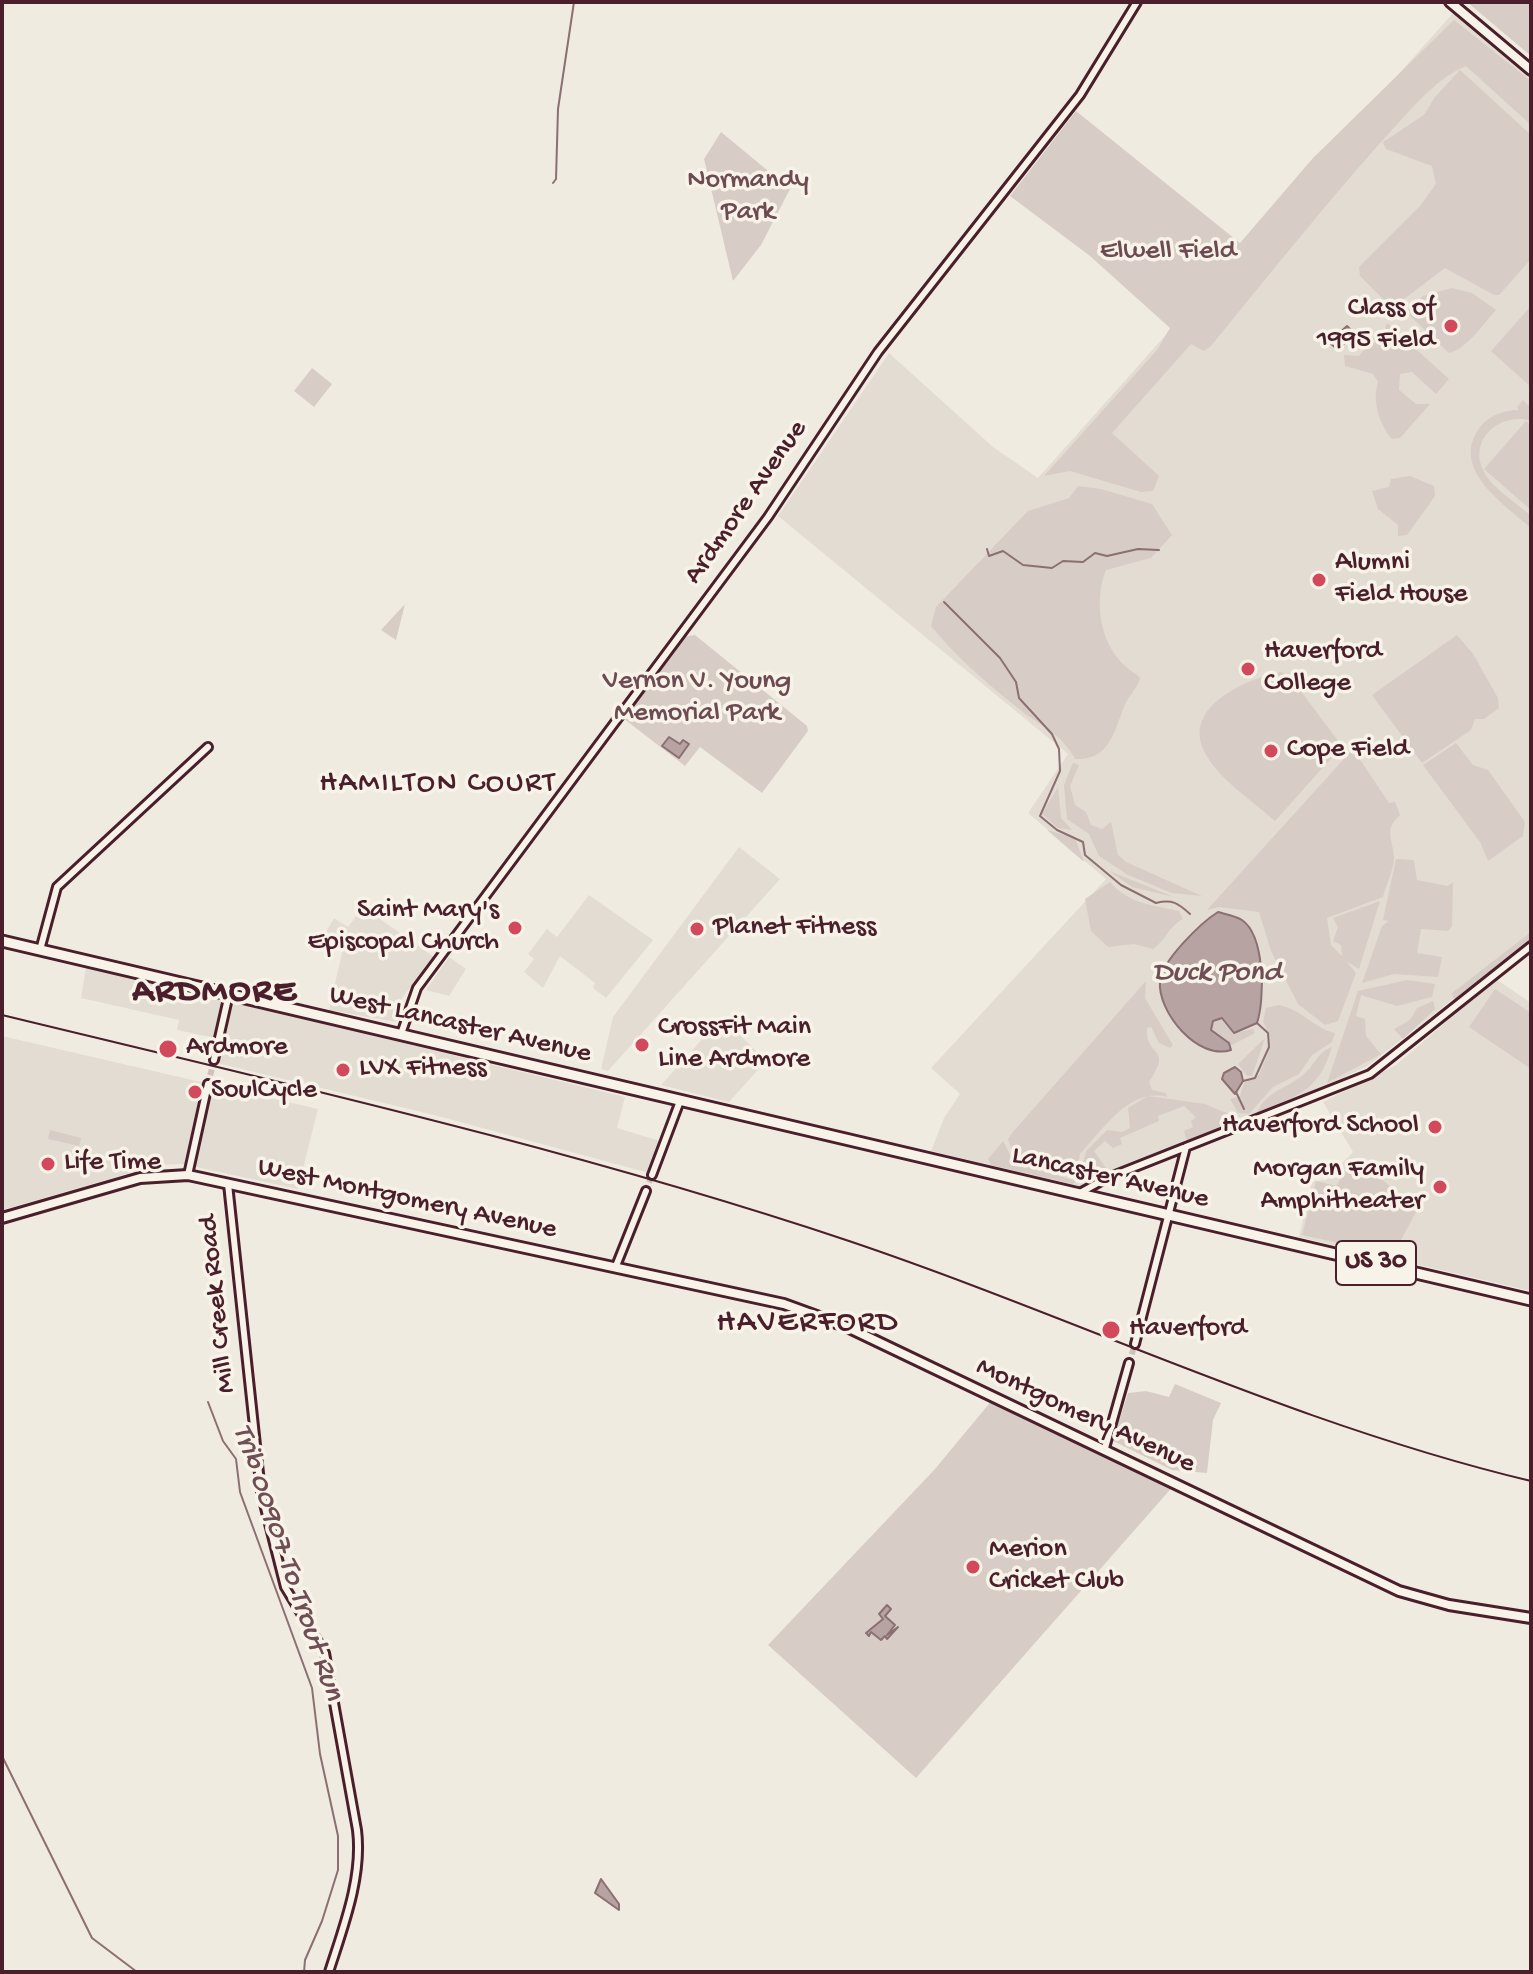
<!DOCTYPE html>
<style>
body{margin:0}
#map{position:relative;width:1533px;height:1974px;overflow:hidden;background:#f0ebe0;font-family:"Gochi Hand",sans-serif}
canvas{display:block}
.frame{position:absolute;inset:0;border:4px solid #4a1f2b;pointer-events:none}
</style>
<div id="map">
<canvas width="1533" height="1974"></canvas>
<div class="frame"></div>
</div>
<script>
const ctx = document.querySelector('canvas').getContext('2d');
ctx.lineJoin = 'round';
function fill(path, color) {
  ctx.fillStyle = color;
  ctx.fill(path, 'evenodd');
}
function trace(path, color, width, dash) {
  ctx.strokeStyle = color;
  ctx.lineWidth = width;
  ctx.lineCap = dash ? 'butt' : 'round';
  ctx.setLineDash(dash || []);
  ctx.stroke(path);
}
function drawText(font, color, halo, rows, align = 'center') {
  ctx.font = font + ' "Gochi Hand",sans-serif';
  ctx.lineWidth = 7;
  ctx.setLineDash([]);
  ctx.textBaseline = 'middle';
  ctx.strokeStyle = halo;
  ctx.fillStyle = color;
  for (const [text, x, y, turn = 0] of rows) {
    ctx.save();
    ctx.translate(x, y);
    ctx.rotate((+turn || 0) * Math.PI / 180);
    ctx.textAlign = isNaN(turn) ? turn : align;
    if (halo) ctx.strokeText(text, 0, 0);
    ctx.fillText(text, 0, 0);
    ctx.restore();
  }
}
fill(new Path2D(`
 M 1454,12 L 1531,78 L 1531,938 L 1369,1065 L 1327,1086 L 1083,1187 L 931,1151 L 944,1118 L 960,1094 L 931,1068 L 1106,879 L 1028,813 L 1068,754 L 778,516 L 889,353 L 993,447 L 1038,478 Z
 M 739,847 L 780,879 L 608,1071 L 601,1069 L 613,1017 Z
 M 589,895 L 653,940 L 606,998 L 593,988 L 595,983 L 560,956 L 543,988 L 524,972 L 534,959 L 528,954 L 547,929 L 557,937 Z
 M 363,907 L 434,957 L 402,998 L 396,1022 L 329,1010 L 344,944 L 322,939 L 334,918 L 348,927 Z
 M 449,957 L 466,969 L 449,996 L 426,990 Z
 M 86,968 L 224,999 L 215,1038 L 177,1030 L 179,1020 L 81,998 Z
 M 1496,979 L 1531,1003 L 1531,1291 L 1299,1237 L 1312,1181 L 1326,1180 L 1353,1152 L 1323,1102 L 1396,1065 Z
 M 235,1002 L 625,1097 L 617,1128 L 660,1141 L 649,1173 L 434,1115 L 217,1063 L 230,1006 Z
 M 722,1017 L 766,1061 L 729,1102 L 661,1085 Z
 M 2,1036 L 318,1109 L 298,1189 L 182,1164 L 158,1165 L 2,1210 Z`), '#e3dcd2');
fill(new Path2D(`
 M 1467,2 L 1531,2 L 1531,56 Z
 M 1454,20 L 1531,81 L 1531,125 L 1466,66 C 1432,80 1405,117 1380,143 C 1322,209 1267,277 1211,346 L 1204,351 L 1191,344 L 1112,433 L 1159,476 L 1153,491 L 1141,492 L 1070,471 L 1044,476 L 1157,350 L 1170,328 L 1090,256 L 1010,196 L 1076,111 L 1240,243 L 1313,158 Z
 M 1460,70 L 1531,135 L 1531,259 L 1499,295 L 1494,295 L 1445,268 L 1392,308 L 1360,276 L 1359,267 L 1420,206 L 1436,184 L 1432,166 L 1386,149 L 1383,142 L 1424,115 L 1435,97 Z
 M 721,132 L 790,189 L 761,245 L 733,281 L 704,159 Z
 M 1452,288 L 1472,293 L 1496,310 C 1483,324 1467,349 1449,353 L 1406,312 L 1423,296 Z
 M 1531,306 L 1531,387 L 1491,351 Z
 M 1387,323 L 1449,379 L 1436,394 L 1412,372 L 1400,374 L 1399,390 L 1416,404 L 1430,404 L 1400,438 L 1392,439 C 1379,424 1372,401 1378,382 L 1373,374 L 1345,366 L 1344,355 L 1359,356 L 1373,338 L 1392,342 L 1396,338 L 1385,328 Z
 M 312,368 L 332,384 L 314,407 L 294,391 Z
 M 1523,400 L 1531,408 L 1531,421 C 1500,411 1467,440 1484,472 C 1493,489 1517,503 1531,516 L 1531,528 C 1504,504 1449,469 1480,427 C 1490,415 1504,410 1519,410 L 1517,407 Z
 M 1526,421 L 1531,426 L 1531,510 L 1484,469 Z
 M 1410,476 L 1434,486 L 1435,496 L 1407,535 L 1398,536 L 1398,525 L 1378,509 L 1372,491 L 1389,487 L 1391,479 Z
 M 1078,486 L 1101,489 L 1152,504 L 1172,535 L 1151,558 L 1106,570 C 1093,602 1100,648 1130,670 C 1134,673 1137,674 1140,678 C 1137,689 1128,696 1124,707 C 1114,732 1109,761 1075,759 C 1062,735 1045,728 1024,713 C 990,686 958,659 931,626 L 936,607 L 1028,511 L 1069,498 Z
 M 405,604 L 396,640 L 381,630 Z
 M 695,635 L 807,726 L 808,731 L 762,793 L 700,747 L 685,766 L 623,718 L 683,637 Z
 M 1457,635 L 1473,654 L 1498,698 L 1499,708 L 1484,719 L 1475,719 L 1471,730 L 1422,763 L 1372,695 Z
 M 1281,672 L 1291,678 L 1342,746 L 1275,821 C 1254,802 1223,782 1208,758 C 1176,709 1245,679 1281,672 Z
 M 1456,743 L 1473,765 L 1488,770 L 1525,822 L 1523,836 L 1488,861 L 1480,842 L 1423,765 Z
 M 1353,749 L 1389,803 L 1395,802 L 1400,815 C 1383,831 1393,837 1394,858 C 1394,869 1386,885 1383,897 L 1327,918 L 1331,945 L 1342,956 L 1341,945 L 1333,941 L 1338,927 L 1333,918 L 1380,901 L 1359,969 L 1346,961 L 1356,973 L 1338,1021 L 1325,1025 L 1298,1004 L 1271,951 L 1259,912 L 1219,907 L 1207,910 Z
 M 1073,763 L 1079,765 L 1070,786 L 1075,805 L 1086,812 L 1091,825 L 1102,829 L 1111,822 L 1118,855 L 1126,862 L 1202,896 L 1172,893 L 1128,875 L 1099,856 L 1089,834 L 1067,819 L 1064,785 Z
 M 1058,787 L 1061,818 L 1072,830 L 1058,828 L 1042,814 Z
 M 1047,830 L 1075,838 L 1084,862 Z
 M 1396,859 L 1414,860 L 1417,880 L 1448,886 L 1453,882 L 1452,926 L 1448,931 L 1421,929 L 1417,953 L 1442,957 L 1438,977 L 1394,974 L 1362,983 L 1382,926 L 1389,921 L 1383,920 Z
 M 1109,871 L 1174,897 L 1132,887 Z
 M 1110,882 C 1129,904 1152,905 1179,911 L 1183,919 C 1168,927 1166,940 1153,949 L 1134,944 L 1108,947 L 1091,931 L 1085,899 Z
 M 1531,932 L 1531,939 L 1454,1000 L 1452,993 Z
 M 1407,980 L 1435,984 L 1432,997 L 1397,1006 L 1361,995 L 1356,1016 L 1365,1019 L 1366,1036 L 1381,1054 L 1327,1083 L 1358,991 Z
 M 1146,981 L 1145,998 L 1173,1045 L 1170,1048 L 1159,1043 L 1151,1027 L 1147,1028 C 1145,1059 1174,1045 1149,1082 L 1152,1090 L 1166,1093 L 1167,1097 C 1130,1087 1103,1129 1080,1154 L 1078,1164 L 1055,1161 L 1048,1165 L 1013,1155 L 1008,1139 L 1012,1133 Z
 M 1495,989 L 1531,1013 L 1531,1069 L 1469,1027 Z
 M 1433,1001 L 1435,1009 L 1403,1039 L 1394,1029 L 1410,1020 L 1417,1008 Z
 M 1279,1005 C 1301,1009 1315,1029 1335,1033 L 1332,1042 L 1312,1055 L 1299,1074 L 1273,1087 L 1249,1114 L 1238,1113 L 1230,1099 L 1240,1096 L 1244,1083 L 1259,1075 C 1267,1054 1276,1042 1263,1022 L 1266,1008 Z
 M 1222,1017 L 1234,1033 L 1253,1029 L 1255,1033 L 1232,1045 L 1211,1030 L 1213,1021 Z
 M 1265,1038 L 1252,1076 L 1247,1076 L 1238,1064 Z
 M 1332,1047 C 1318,1093 1297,1095 1257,1113 C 1266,1090 1290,1088 1305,1073 C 1315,1064 1318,1052 1332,1047 Z
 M 1148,1096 L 1205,1104 L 1241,1119 L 1187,1141 L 1184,1131 L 1193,1127 L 1191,1121 L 1196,1117 L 1184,1106 L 1158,1116 L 1159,1121 L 1120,1138 L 1122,1144 L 1113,1148 L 1105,1141 L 1094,1151 L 1108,1171 L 1092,1178 L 1088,1172 L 1081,1172 L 1086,1151 L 1107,1130 L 1122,1132 L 1130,1128 L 1128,1108 Z
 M 50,1130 L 81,1138 L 79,1146 L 48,1139 Z
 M 1003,1141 L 1014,1162 L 1076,1181 L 1073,1184 L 991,1165 L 988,1159 Z
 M 1354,1159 L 1360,1160 L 1417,1210 L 1393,1255 L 1302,1235 L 1316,1181 L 1336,1186 Z
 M 1175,1384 L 1221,1403 L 1213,1420 L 1207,1473 L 1172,1470 L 1113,1441 L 1128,1393 L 1146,1391 L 1169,1397 Z
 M 993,1399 L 1176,1483 L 916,1778 L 768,1645 L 935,1469 Z`), '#d8cdc6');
const water = new Path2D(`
 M 1347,326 L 1354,333 L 1338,350 L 1329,342 Z
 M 669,737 L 680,744 L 683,740 L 689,744 L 679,758 L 662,746 Z
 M 1218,912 C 1225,914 1236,916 1242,920 C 1265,936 1265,999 1257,1023 L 1234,1033 L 1222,1018 L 1213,1021 L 1211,1030 L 1229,1043 L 1231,1050 C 1198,1061 1157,1012 1160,981 C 1162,960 1202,922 1218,912 Z
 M 1235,1067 L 1241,1072 L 1243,1081 L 1235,1094 L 1222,1079 L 1224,1073 Z
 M 887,1605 L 891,1609 L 885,1616 L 895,1625 L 887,1635 L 898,1627 L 887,1639 L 885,1636 L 881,1640 L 871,1632 L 869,1636 L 866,1633 L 883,1619 L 879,1614 Z
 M 601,1879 L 619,1904 L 619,1910 L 595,1893 Z`);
fill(water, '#b7a4a2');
trace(water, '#8b6f72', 2);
trace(new Path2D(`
 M 553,183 L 556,179 L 558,109 L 574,2
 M 987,549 L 989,556 L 1003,551 L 1023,565 L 1052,568 L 1063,561 L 1083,562 L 1095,553 L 1107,556 L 1138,549 L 1159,550
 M 944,602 L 1000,658 L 1016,682 L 1019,698 L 1052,734 L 1059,749 L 1060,771 L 1040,816 L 1057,830 L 1083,842 L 1085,855 L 1121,885 L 1156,903 C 1172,899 1178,903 1190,914
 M 1243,1081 L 1255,1078 L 1269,1047 L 1268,1033 L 1257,1023
 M 1236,1092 L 1244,1109
 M 208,1402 L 223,1441 L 236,1459 L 240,1492 L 312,1688 L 320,1754 L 338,1836 L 338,1870 L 322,1921 L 305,1960 L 304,1972
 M 2,1756 L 92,1938 L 137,1972`), '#8b6f72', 2);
trace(new Path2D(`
 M 208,1084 L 214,1060
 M 646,1191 L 652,1175
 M 1129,1363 L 1135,1344`), '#cfc2bc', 6, [6, 3]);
const minor = new Path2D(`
 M 40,950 L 57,887 L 208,747
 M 401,1034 L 417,988 L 768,517 L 878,352 L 1080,95 L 1137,2
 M 214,1060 L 229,994
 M 188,1175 L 208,1084
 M 652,1175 L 680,1101
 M 228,1184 L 261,1492 L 285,1587 L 325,1653 L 357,1830 C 363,1877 343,1928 329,1972
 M 1078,1194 L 1105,1179 L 1370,1074 L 1531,946
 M 616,1266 L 646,1191
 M 1135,1344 L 1186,1147
 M 1105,1448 L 1129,1363`);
const major = new Path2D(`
 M 1450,2 L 1531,70
 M 2,1218 L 140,1178 L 188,1175 L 784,1304 L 847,1327 L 1399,1591 L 1449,1605 L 1531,1618`);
const highway = new Path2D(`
 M 2,941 L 1531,1300`);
trace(minor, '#4a1f2b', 12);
trace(major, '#4a1f2b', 14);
trace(highway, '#4a1f2b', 15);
trace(minor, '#f7f3e8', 6);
trace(major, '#f7f3e8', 8);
trace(highway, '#f7f3e8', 9);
trace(new Path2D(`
 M 2,1015 C 286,1084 571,1148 849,1241 C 1077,1318 1296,1425 1531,1481`), '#4a1f2b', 2);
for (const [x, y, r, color] of [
 [1451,326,8,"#d1495b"],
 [1319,580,8,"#d1495b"],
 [1248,669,8,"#d1495b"],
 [1271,751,8,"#d1495b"],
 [515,928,8,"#d1495b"],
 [697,929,8,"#d1495b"],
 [642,1045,8,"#d1495b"],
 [168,1049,10,"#d1495b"],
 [343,1070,8,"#d1495b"],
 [195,1092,8,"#d1495b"],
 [1435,1127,8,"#d1495b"],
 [48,1164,8,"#d1495b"],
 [1440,1187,8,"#d1495b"],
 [1111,1330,10,"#d1495b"],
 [973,1567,8,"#d1495b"]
]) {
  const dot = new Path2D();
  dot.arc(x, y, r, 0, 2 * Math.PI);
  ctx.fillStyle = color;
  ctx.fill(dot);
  trace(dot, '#f7f3e8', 3);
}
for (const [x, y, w] of [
 [1376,1263,80]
]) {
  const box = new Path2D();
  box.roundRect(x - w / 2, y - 22, w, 44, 6);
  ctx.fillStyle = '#f7f3e8';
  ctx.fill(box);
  trace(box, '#4a1f2b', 2);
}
drawText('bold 26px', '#4a1f2b', null, [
 ["US 30",1376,1263]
]);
drawText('28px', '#6e4a52', '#f7f3e8', [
 ["Normandy",748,182],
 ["Park",748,214],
 ["Elwell Field",1168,253],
 ["Vernon V. Young",697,683],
 ["Memorial Park",697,715]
]);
drawText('28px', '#4a1f2b', '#f7f3e8', [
 ["Class of",1435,310,"right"],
 ["1995 Field",1435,342,"right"],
 ["Alumni",1335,564],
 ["Field House",1335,596],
 ["Haverford",1264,653],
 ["College",1264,685],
 ["Cope Field",1287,751],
 ["Saint Mary's",499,912,"right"],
 ["Episcopal Church",499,944,"right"],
 ["Planet Fitness",713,929],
 ["CrossFit Main",658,1029],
 ["Line Ardmore",658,1061],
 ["Ardmore",186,1049],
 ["LVX Fitness",359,1070],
 ["SoulCycle",211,1092],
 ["Haverford School",1419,1127,"right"],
 ["Life Time",64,1164],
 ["Morgan Family",1424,1171,"right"],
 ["Amphitheater",1424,1203,"right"],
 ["Haverford",1129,1330],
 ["Merion",989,1551],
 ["Cricket Club",989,1583]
], 'left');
drawText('28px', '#4a1f2b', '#f7f3e8', [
 ["Ardmore Avenue",747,503,-55],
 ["West Lancaster Avenue",460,1026,13],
 ["Lancaster Avenue",1110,1179,13],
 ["West Montgomery Avenue",407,1200,12],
 ["Mill Creek Road",219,1304,-96],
 ["Montgomery Avenue",1085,1417,25]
]);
ctx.letterSpacing = '2px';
drawText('30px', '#4a1f2b', '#f7f3e8', [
 ["HAMILTON COURT",438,785]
]);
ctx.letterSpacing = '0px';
drawText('italic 30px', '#704e55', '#f7f3e8', [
 ["Duck Pond",1217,974],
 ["Trib 00907 To Trout Run",286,1563,71]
]);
ctx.letterSpacing = '2px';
drawText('32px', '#4a1f2b', '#f7f3e8', [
 ["HAVERFORD",808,1324]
]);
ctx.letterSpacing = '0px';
ctx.letterSpacing = '2px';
drawText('bold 36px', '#4a1f2b', '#f7f3e8', [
 ["ARDMORE",215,993]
]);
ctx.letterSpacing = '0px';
</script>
